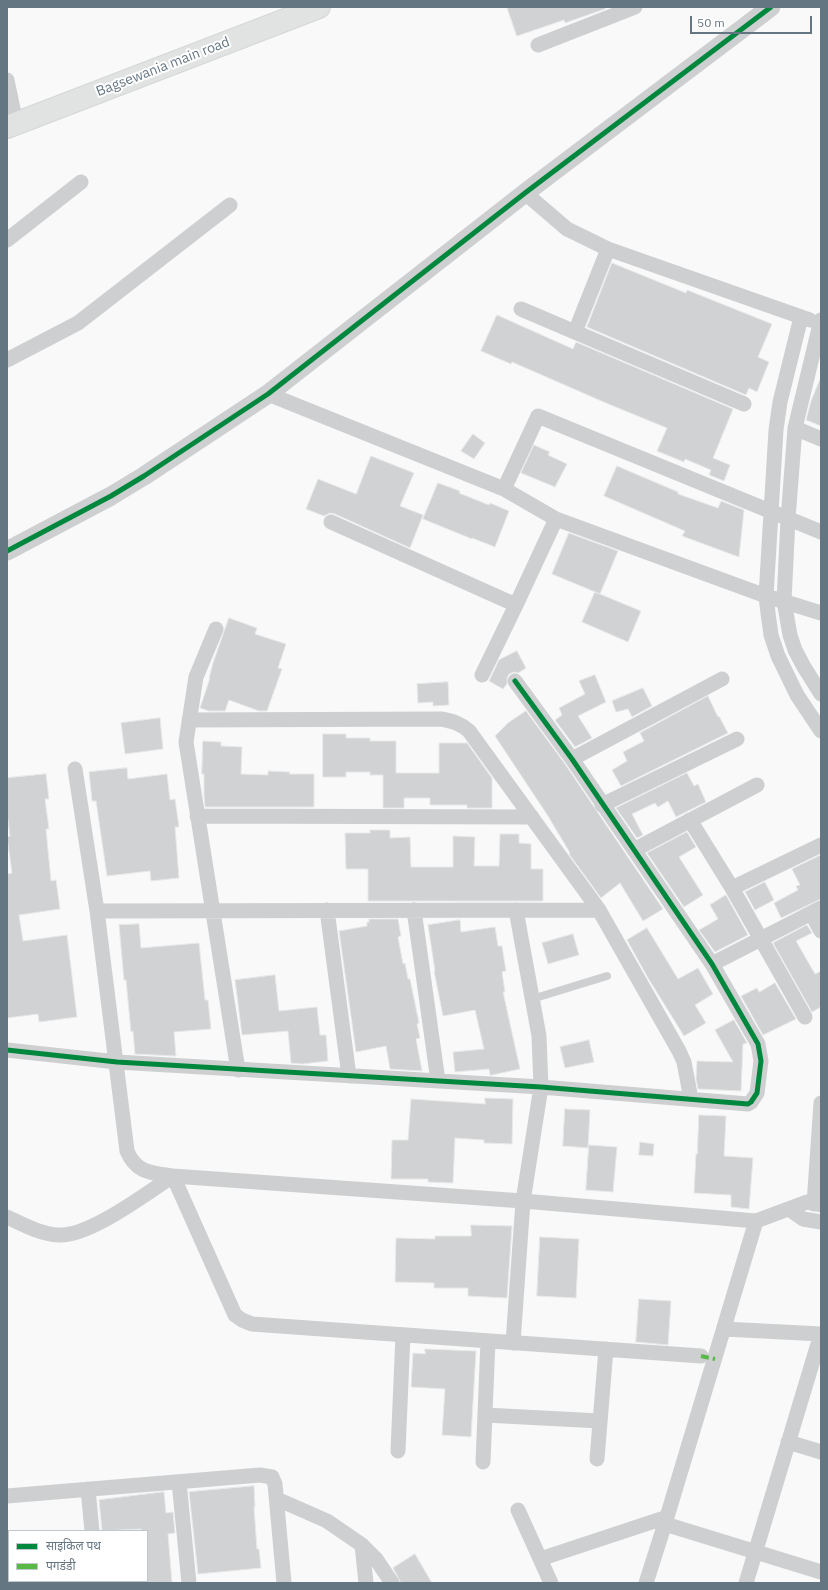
<!DOCTYPE html>
<meta charset="utf-8">
<style>
body{margin:0}
#map{position:relative;width:828px;height:1590px;overflow:hidden;background:#f9f9f9;font-family:"IBM Plex Sans","Noto Sans Devanagari",sans-serif}
canvas{display:block}
.frame{position:absolute;inset:0;border:8px solid #657683;pointer-events:none}
.legend{position:absolute;left:8px;top:1530px;width:140px;height:52px;box-sizing:border-box;background:#fff;border:1px solid #c1c8cd;margin:0;padding:5px 7px;list-style:none;font-size:12px;color:#657683}
.legend li{display:flex;align-items:center;gap:8px;height:20px}
.legend b{width:20px;border:1px solid #c1c8cd}
.scale{position:absolute;left:690px;top:16px;width:122px;height:18px;box-sizing:border-box;border:2px solid #657683;border-top:0;padding-left:5px;font-size:12px;line-height:14px;white-space:nowrap;color:#657683;-webkit-text-stroke:3px #fff;paint-order:stroke}
</style>
<div id="map">
<canvas width="828" height="1590"></canvas>
<div class="frame"></div>
<ul class="legend">
<li><b style="height:5px;background:#00873e"></b>साइकिल पथ</li>
<li><b style="height:5px;background:#58b947"></b>पगडंडी</li>
</ul>
<div class="scale">50 m</div>
</div>
<script>
const ctx = document.querySelector('canvas').getContext('2d');
ctx.lineJoin = 'round';
function fill(path, color) {
  ctx.fillStyle = color;
  ctx.fill(path, 'evenodd');
}
function trace(path, color, width, dash) {
  ctx.strokeStyle = color;
  ctx.lineWidth = width;
  ctx.lineCap = dash ? 'butt' : 'round';
  ctx.setLineDash(dash || []);
  ctx.stroke(path);
}
function drawText(font, color, halo, rows, align = 'center') {
  ctx.font = font + ' "IBM Plex Sans",sans-serif';
  ctx.lineWidth = 4;
  ctx.setLineDash([]);
  ctx.textBaseline = 'middle';
  ctx.strokeStyle = halo;
  ctx.fillStyle = color;
  for (const [text, x, y, turn = 0] of rows) {
    ctx.save();
    ctx.translate(x, y);
    ctx.rotate((+turn || 0) * Math.PI / 180);
    ctx.textAlign = isNaN(turn) ? turn : align;
    if (halo) ctx.strokeText(text, 0, 0);
    ctx.fillText(text, 0, 0);
    ctx.restore();
  }
}
const building = new Path2D(`
 M 507,7 L 605,7 L 605,9 L 565,23 L 564,20 L 517,36 Z
 M 612,263 L 686,293 L 687,290 L 772,324 L 758,357 L 769,362 L 757,392 L 749,388 L 746,395 L 587,327 Z
 M 497,315 L 573,349 L 576,342 L 733,409 L 713,458 L 730,465 L 724,481 L 709,475 L 711,470 L 685,459 L 684,462 L 657,451 L 667,428 L 606,403 L 512,362 L 511,364 L 481,351 Z
 M 821,377 L 821,426 L 806,420 L 811,401 Z
 M 473,434 L 485,443 L 474,459 L 461,451 Z
 M 534,445 L 550,452 L 548,455 L 567,464 L 555,487 L 521,473 Z
 M 371,456 L 414,473 L 400,506 L 423,515 L 410,548 L 335,514 L 330,513 L 324,516 L 306,509 L 318,479 L 356,494 Z
 M 617,466 L 678,492 L 678,494 L 718,508 L 721,501 L 744,510 L 739,557 L 682,536 L 685,531 L 604,496 Z
 M 438,483 L 460,491 L 459,493 L 489,505 L 490,503 L 509,511 L 495,547 L 472,538 L 472,539 L 423,519 Z
 M 569,533 L 618,551 L 600,594 L 552,574 Z
 M 595,592 L 641,611 L 628,642 L 582,622 Z
 M 229,618 L 257,628 L 255,634 L 286,644 L 278,668 L 282,669 L 267,711 L 259,711 L 229,700 L 225,711 L 209,711 L 200,708 L 210,678 L 209,678 L 213,663 Z
 M 517,651 L 526,668 L 518,673 L 514,672 L 509,674 L 507,678 L 507,684 L 503,689 L 489,681 L 499,660 Z
 M 595,675 L 606,702 L 578,716 L 592,738 L 575,747 L 555,720 L 562,715 L 559,708 L 585,694 L 579,681 Z
 M 448,682 L 449,705 L 433,706 L 433,702 L 418,703 L 417,684 Z
 M 643,688 L 652,706 L 632,717 L 628,709 L 616,712 L 612,701 Z
 M 708,696 L 718,717 L 719,716 L 728,733 L 621,786 L 612,770 L 627,761 L 623,752 L 644,741 L 640,733 Z
 M 526,711 L 565,764 L 663,909 L 643,921 L 620,883 L 601,898 L 569,854 L 570,853 L 548,816 L 495,736 L 508,723 Z
 M 160,718 L 163,749 L 125,754 L 121,723 Z
 M 323,734 L 346,734 L 346,738 L 370,738 L 370,741 L 396,741 L 396,773 L 439,773 L 439,743 L 467,743 L 492,778 L 492,808 L 467,808 L 467,805 L 430,805 L 430,798 L 404,798 L 404,808 L 383,808 L 383,775 L 370,775 L 370,772 L 346,772 L 346,777 L 323,777 Z
 M 203,741 L 221,742 L 221,746 L 242,747 L 241,774 L 268,775 L 268,771 L 290,772 L 289,774 L 314,774 L 314,807 L 205,807 L 204,795 L 204,774 L 202,774 Z
 M 127,768 L 128,779 L 167,774 L 170,800 L 175,799 L 179,827 L 175,827 L 179,878 L 151,881 L 150,871 L 107,876 L 96,801 L 92,801 L 89,772 Z
 M 687,773 L 694,786 L 698,784 L 706,802 L 676,817 L 668,801 L 658,807 L 655,803 L 632,814 L 643,835 L 637,838 L 616,808 Z
 M 46,774 L 49,799 L 45,799 L 49,829 L 46,829 L 51,881 L 56,880 L 60,909 L 19,915 L 23,941 L 67,935 L 77,1017 L 39,1022 L 38,1014 L 7,1018 L 7,874 L 12,873 L 7,837 L 10,836 L 7,813 L 7,778 Z
 M 370,830 L 390,830 L 390,838 L 410,837 L 411,867 L 453,867 L 453,836 L 475,837 L 474,866 L 499,866 L 500,834 L 519,834 L 519,843 L 531,844 L 531,869 L 543,869 L 543,901 L 368,901 L 368,869 L 346,869 L 345,833 L 370,833 Z
 M 687,832 L 696,847 L 679,857 L 703,895 L 684,907 L 647,853 Z
 M 821,855 L 821,899 L 781,918 L 774,903 L 798,890 L 796,886 L 800,885 L 792,869 Z
 M 765,882 L 774,900 L 755,910 L 745,892 Z
 M 726,895 L 748,935 L 715,952 L 699,930 L 718,919 L 710,905 Z
 M 369,919 L 398,919 L 401,936 L 398,937 L 403,964 L 405,963 L 408,979 L 410,979 L 419,1023 L 417,1024 L 420,1038 L 416,1039 L 422,1071 L 390,1069 L 386,1046 L 356,1052 L 339,931 L 367,926 L 367,922 L 369,922 Z
 M 460,920 L 461,932 L 495,927 L 498,946 L 502,946 L 506,971 L 502,972 L 505,992 L 503,992 L 520,1069 L 492,1075 L 490,1075 L 489,1069 L 455,1072 L 453,1052 L 484,1049 L 475,1010 L 443,1016 L 434,971 L 435,971 L 428,925 Z
 M 139,924 L 141,948 L 199,943 L 205,1000 L 208,1000 L 211,1029 L 174,1032 L 176,1056 L 135,1054 L 133,1031 L 131,1032 L 126,980 L 124,980 L 119,925 Z
 M 807,925 L 812,933 L 796,941 L 815,974 L 821,971 L 821,1007 L 812,1012 L 773,943 Z
 M 647,928 L 678,979 L 698,968 L 713,994 L 695,1005 L 706,1023 L 684,1036 L 648,978 L 627,940 Z
 M 573,934 L 579,955 L 548,964 L 542,943 Z
 M 275,975 L 279,1011 L 317,1007 L 320,1035 L 326,1035 L 328,1061 L 302,1064 L 291,1063 L 288,1031 L 242,1035 L 235,980 Z
 M 775,983 L 796,1019 L 763,1035 L 741,996 L 757,988 L 759,992 Z
 M 734,1020 L 747,1043 L 743,1044 L 741,1091 L 698,1089 L 696,1079 L 697,1061 L 733,1062 L 715,1030 Z
 M 589,1040 L 594,1062 L 565,1068 L 560,1047 Z
 M 485,1098 L 513,1099 L 512,1144 L 484,1143 L 484,1140 L 455,1138 L 453,1183 L 428,1182 L 428,1179 L 391,1179 L 392,1140 L 408,1140 L 411,1099 L 485,1104 Z
 M 565,1109 L 590,1110 L 588,1148 L 563,1146 Z
 M 699,1115 L 726,1116 L 724,1156 L 753,1158 L 749,1209 L 731,1207 L 731,1195 L 694,1193 L 696,1154 L 697,1154 Z
 M 640,1142 L 654,1144 L 653,1156 L 639,1155 Z
 M 589,1145 L 617,1147 L 613,1192 L 586,1190 Z
 M 471,1225 L 512,1226 L 507,1298 L 468,1296 L 468,1288 L 434,1288 L 434,1283 L 395,1282 L 396,1238 L 435,1239 L 435,1236 L 471,1236 Z
 M 540,1237 L 579,1239 L 576,1298 L 537,1296 Z
 M 639,1299 L 671,1301 L 668,1345 L 636,1342 Z
 M 425,1349 L 476,1351 L 471,1437 L 442,1435 L 445,1389 L 411,1387 L 413,1353 L 425,1354 Z
 M 254,1486 L 255,1507 L 254,1507 L 257,1549 L 259,1549 L 261,1568 L 198,1574 L 189,1492 Z
 M 164,1492 L 166,1513 L 173,1512 L 175,1533 L 168,1534 L 172,1583 L 147,1583 L 147,1531 L 141,1531 L 141,1529 L 102,1531 L 99,1500 Z
 M 415,1554 L 432,1583 L 401,1583 L 393,1568 Z`);
fill(building, '#d0d2d3');
trace(building, '#e8e8e8', 1);
const secondary = new Path2D(`
 M 7,127 L 319,7`);
trace(secondary, '#d5d6d7', 24);
trace(new Path2D(`
 M 532,999 L 607,976`), '#cecfd0', 8);
trace(new Path2D(`
 M 538,45 L 635,7
 M 7,80 L 16,123
 M 525,193 L 567,229 L 608,249 L 810,320
 M 7,240 L 81,182
 M 521,309 L 744,404
 M 801,317 L 780,402 L 776,430 L 766,596 L 768,613 L 771,635 L 778,656 L 797,695 L 821,731
 M 821,320 L 795,428 L 788,519 L 784,601 L 790,635 L 795,650 L 804,667 L 821,694
 M 575,332 L 608,249
 M 7,360 L 78,323 L 230,205
 M 268,394 L 504,489 L 556,519 L 766,596 L 821,613
 M 795,428 L 821,439
 M 504,489 L 538,416 L 821,532
 M 331,522 L 516,605 L 556,519
 M 216,629 L 196,677 L 186,742 L 238,1070
 M 482,675 L 516,605
 M 189,720 L 441,719 C 452,721 460,723 469,731 L 599,910 L 679,1051 L 684,1062 L 691,1099
 M 572,759 L 722,679
 M 75,769 L 97,911 L 127,1151 C 136,1173 152,1173 173,1176 L 523,1201 L 756,1221 L 807,1202 L 821,1205
 M 602,805 L 737,739
 M 197,816 L 532,817
 M 690,820 L 732,888 L 805,1017
 M 634,850 L 757,785
 M 732,888 L 821,845
 M 327,910 L 349,1076
 M 414,910 L 438,1081
 M 97,911 L 599,910
 M 811,913 L 821,931
 M 712,964 L 821,908
 M 7,1050 L 117,1062 L 541,1087 L 748,1104 L 751,1102 L 757,1093 L 761,1061 L 758,1044 L 712,964 L 572,759 L 515,681
 M 814,1204 L 821,1103
 M 789,1209 L 803,1219 L 821,1222
 M 7,1217 C 24,1225 40,1234 59,1235 C 89,1237 147,1193 173,1176 L 235,1315 L 242,1320 L 252,1324 L 701,1356
 M 724,1329 L 821,1334
 M 513,1343 L 523,1201 L 541,1087 L 539,1036 L 516,910
 M 485,1415 L 600,1421
 M 788,1442 L 821,1452
 M 398,1451 L 403,1335
 M 597,1459 L 606,1349
 M 483,1462 L 488,1341
 M 179,1482 L 189,1583
 M 88,1489 L 92,1531
 M 7,1496 L 260,1475 L 272,1477 L 275,1484 L 284,1583
 M 277,1499 L 327,1521 L 362,1545 L 376,1559 L 392,1583
 M 518,1510 L 551,1583
 M 665,1524 L 821,1572
 M 362,1545 L 366,1583
 M 540,1559 L 667,1517
 M 98,1581 L 98,1583
 M 646,1583 L 667,1517 L 756,1221
 M 746,1583 L 821,1334`), '#cecfd0', 15);
trace(new Path2D(`
 M 7,551 L 111,496 L 144,476 L 268,394 L 525,193 L 771,7`), '#cecfd0', 19);
trace(secondary, '#e1e2e2', 22);
trace(new Path2D(`
 M 701,1356 L 715,1359`), '#58b947', 4, [8, 4]);
trace(new Path2D(`
 M 7,551 L 111,496 L 144,476 L 268,394 L 525,193 L 771,7
 M 7,1050 L 117,1062 L 541,1087 L 748,1104 L 751,1102 L 757,1093 L 761,1061 L 758,1044 L 712,964 L 572,759 L 515,681`), '#00873e', 5);
drawText('14px', '#657683', '#fff', [
 ["Bagsewania main road",163,67,-21]
]);
</script>
